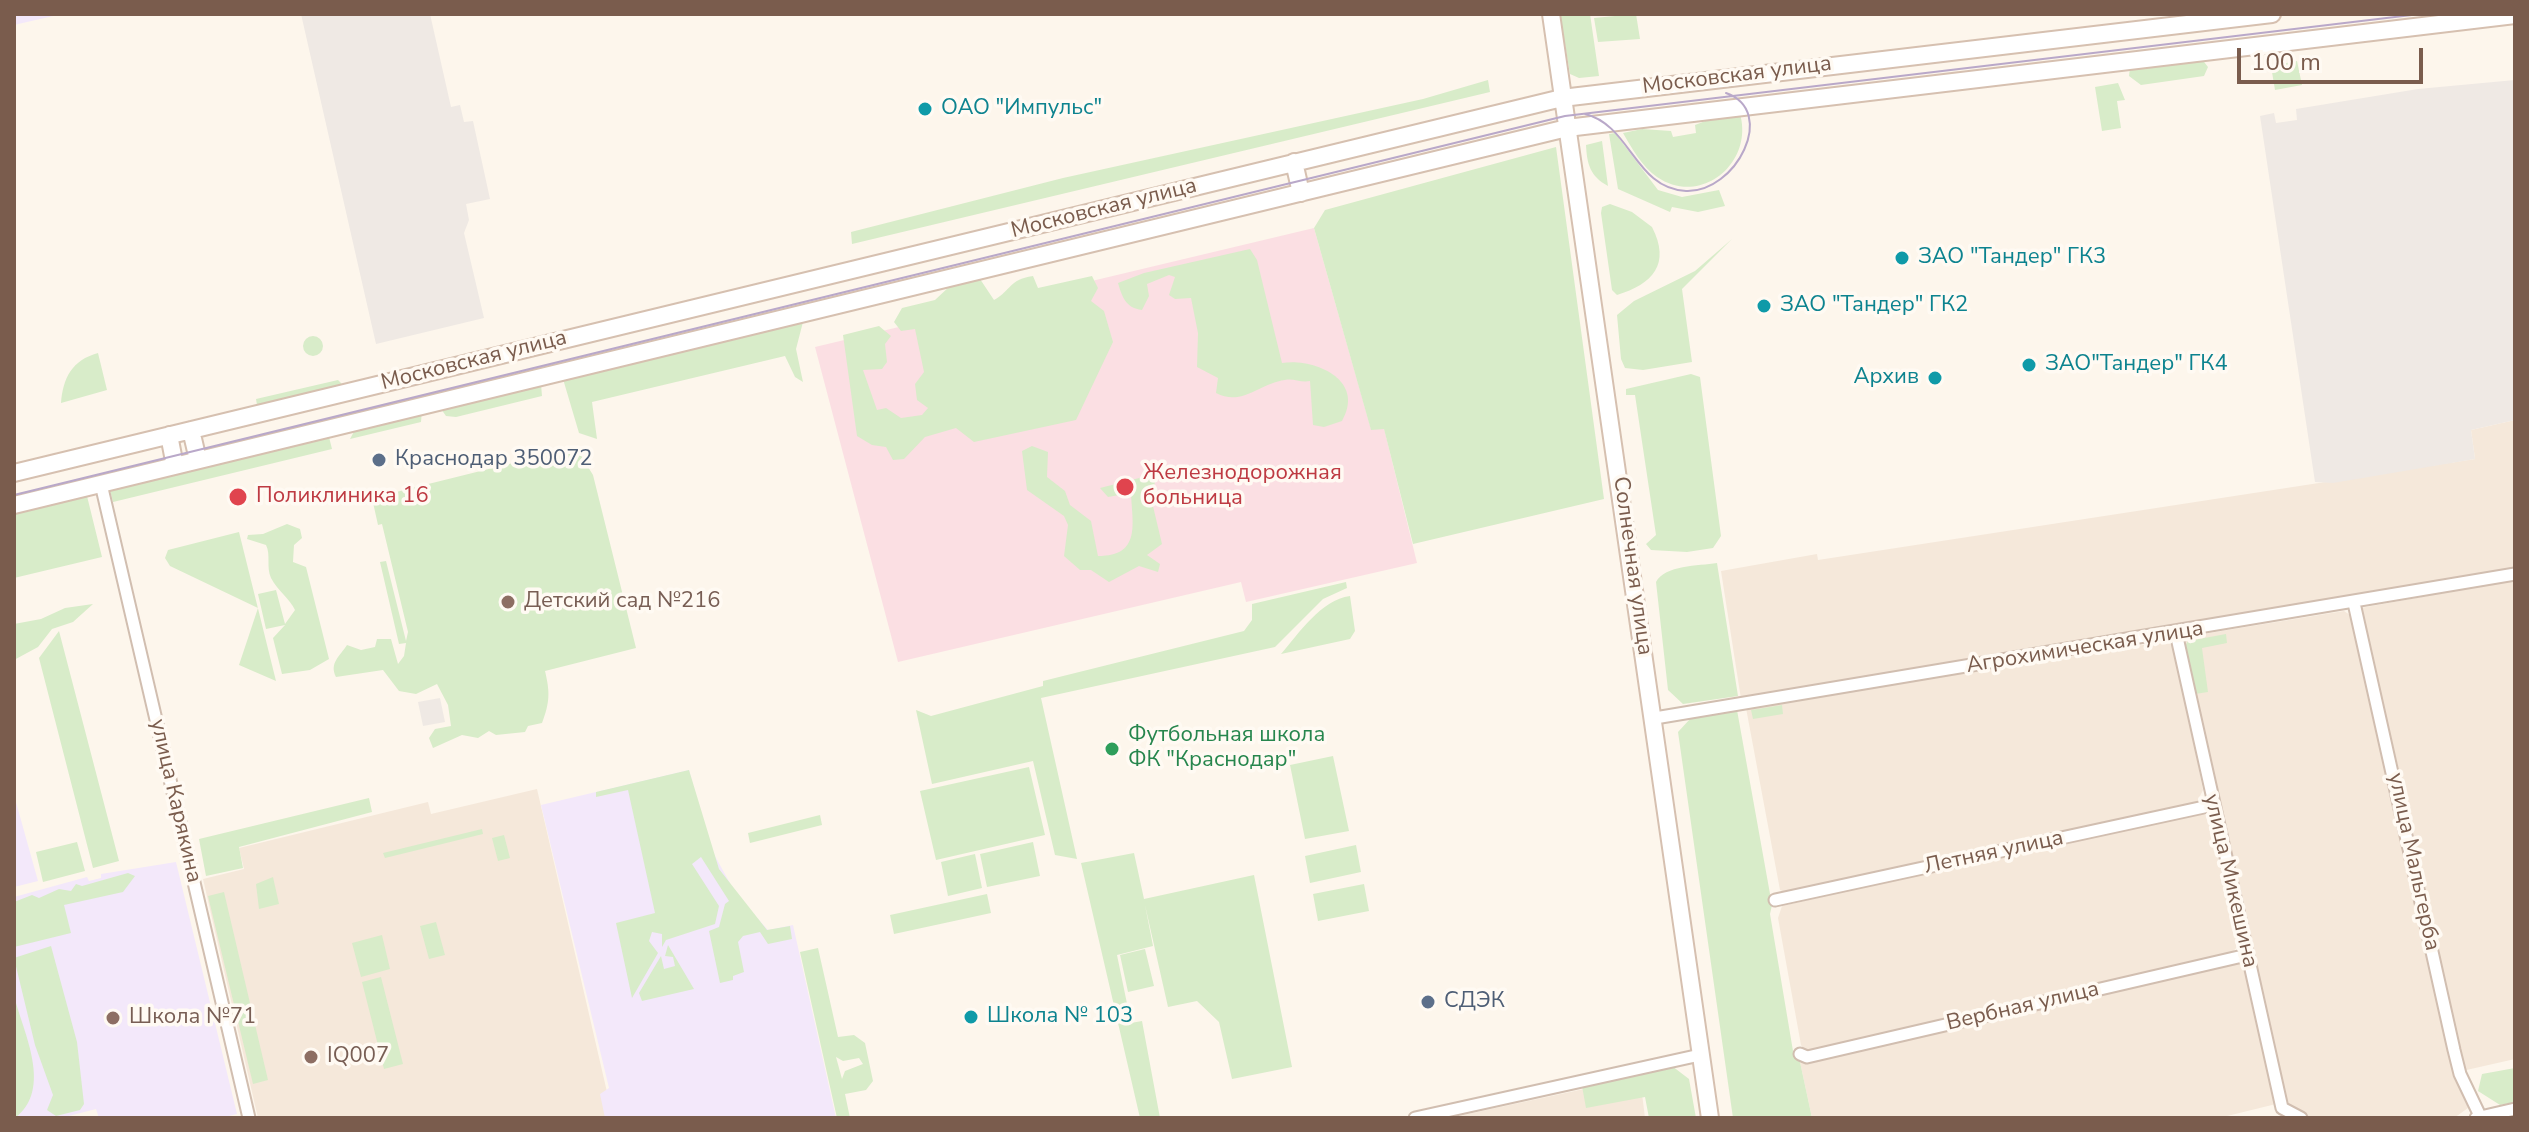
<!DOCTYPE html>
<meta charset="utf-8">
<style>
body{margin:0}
#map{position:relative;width:2529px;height:1132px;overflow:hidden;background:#fdf6ec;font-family:"Nunito Sans",sans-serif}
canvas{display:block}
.frame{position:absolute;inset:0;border:16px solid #7a5c4d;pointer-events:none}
.scale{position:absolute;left:2237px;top:48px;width:186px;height:36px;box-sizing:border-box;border:4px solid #7a5c4d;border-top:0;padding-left:10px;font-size:24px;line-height:28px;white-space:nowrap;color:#7a5c4d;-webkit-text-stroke:6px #fffaf3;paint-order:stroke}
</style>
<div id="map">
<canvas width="2529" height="1132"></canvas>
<div class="frame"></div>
<div class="scale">100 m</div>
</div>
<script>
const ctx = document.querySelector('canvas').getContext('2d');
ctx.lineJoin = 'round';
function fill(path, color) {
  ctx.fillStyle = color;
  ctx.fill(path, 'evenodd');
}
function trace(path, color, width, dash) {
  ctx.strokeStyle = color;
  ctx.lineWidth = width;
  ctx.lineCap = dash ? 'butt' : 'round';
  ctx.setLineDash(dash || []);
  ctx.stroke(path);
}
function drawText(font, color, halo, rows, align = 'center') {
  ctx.font = font + ' "Nunito Sans",sans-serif';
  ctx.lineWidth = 7;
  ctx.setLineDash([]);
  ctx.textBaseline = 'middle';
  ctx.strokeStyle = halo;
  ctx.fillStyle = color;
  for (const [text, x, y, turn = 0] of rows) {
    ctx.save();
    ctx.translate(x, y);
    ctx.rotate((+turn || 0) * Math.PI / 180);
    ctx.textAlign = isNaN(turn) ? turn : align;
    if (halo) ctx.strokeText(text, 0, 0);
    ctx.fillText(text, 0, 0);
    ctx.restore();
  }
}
fill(new Path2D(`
 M 2515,420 L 2515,570 L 1741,699 L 1721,571 L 1817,554 L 1818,560 L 2475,459 L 2471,430 Z
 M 2515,580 L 2515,1059 L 2462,1071 L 2412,827 L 2361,608 Z
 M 2344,611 L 2353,617 L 2450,1053 L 2468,1108 L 2454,1118 L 2306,1118 L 2283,1102 L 2182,646 L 2185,637 Z
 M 2168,641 L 2176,651 L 2203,790 L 2196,804 L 1787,893 L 1780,890 L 1746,708 Z
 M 537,789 L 613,1118 L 258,1118 L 203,879 L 244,869 L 239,848 L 428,802 L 431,814 Z
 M 2197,812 L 2209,816 L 2238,946 L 2228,957 L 1807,1054 L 1801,1045 L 1778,918 L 1782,906 Z
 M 2242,960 L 2276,1104 L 2219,1118 L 1812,1118 L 1800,1062 Z
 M 1640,1077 L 1645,1118 L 1449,1118 Z`), '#f5e8da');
fill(new Path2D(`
 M 301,14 L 430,14 L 451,107 L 460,105 L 464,122 L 473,121 L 490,199 L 466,204 L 469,220 L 464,233 L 484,318 L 376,344 Z
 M 2515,80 L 2515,420 L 2471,430 L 2475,459 L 2333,483 L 2315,482 L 2260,116 L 2274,113 L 2276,123 L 2297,120 L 2296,109 L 2418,89 Z
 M 440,698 L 445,722 L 423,726 L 418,702 Z`), '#efe9e4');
fill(new Path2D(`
 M 14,14 L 62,14 L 14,25 Z
 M 689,770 L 710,847 L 736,894 L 768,930 L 793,925 L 836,1118 L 605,1118 L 600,1094 L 609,1088 L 541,805 Z
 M 14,795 L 38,881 L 14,887 Z
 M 176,862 L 237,1114 L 221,1118 L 99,1118 L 96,1109 L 61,1118 L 14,1118 L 14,897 L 87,877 L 89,881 L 101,878 L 101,874 Z`), '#f3e8fa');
fill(new Path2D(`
 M 1314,228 L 1371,429 L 1384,428 L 1417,563 L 1246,602 L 1241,582 L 898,662 L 815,347 Z`), '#fbdfe3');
fill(new Path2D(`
 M 1560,14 L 1590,14 L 1599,76 L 1579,78 L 1570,74 Z
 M 1636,14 L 1640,39 L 1598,42 L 1594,18 Z
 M 2201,58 L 2208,67 L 2204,76 L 2141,85 L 2129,76 L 2130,67 Z
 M 2297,61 L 2302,85 L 2275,90 L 2271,66 Z
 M 1488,80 L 1490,92 L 852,244 L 851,232 L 1063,178 L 1423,99 Z
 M 2118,83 L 2125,100 L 2117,101 L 2121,128 L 2102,131 L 2095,87 Z
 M 1740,114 C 1754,163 1701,207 1657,177 C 1643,168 1631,147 1623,133 L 1642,129 L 1671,131 L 1673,137 L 1696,133 L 1695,125 L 1721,115 Z
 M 1615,133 L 1658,190 L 1682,197 L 1719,190 L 1725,206 L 1698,212 L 1672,207 L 1670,212 L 1618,189 L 1609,134 Z
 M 1602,141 L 1608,186 C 1590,176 1587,164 1586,145 Z
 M 1556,147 L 1604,499 L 1413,544 L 1384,429 L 1371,430 L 1314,228 L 1325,210 Z
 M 1610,204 L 1632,212 L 1652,227 C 1671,264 1653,284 1617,295 L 1612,290 L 1601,213 L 1602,207 Z
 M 1732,239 L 1682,289 L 1692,362 L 1643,370 L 1625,368 L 1621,359 L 1617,315 L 1634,301 L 1695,271 Z
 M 1250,249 L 1257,260 L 1282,363 C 1315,358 1366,380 1342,421 L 1324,427 L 1313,425 L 1310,381 C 1301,383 1293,378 1285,380 C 1260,383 1242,407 1216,393 L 1218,378 L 1197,367 L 1198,333 L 1191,298 L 1175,299 L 1169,295 L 1175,277 L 1169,275 L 1147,284 L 1149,296 L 1142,310 C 1126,308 1122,297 1118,283 L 1144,273 Z
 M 978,276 L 994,300 C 1012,290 1008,280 1033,276 L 1038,288 L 1092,276 L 1098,288 L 1091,301 L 1104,311 L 1113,342 L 1076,420 L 974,442 L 956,428 L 925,437 L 904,459 L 893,460 L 886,447 L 872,445 L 857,436 L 843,335 L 879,326 L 891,336 L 885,344 L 887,362 L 882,369 L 863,370 L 877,410 L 886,408 L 901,418 L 922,415 L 928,408 L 917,400 L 915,384 L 924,372 L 915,329 L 901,331 L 894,322 L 902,308 L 935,300 L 951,285 Z
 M 803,322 L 796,349 L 803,382 L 795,377 L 785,356 L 592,402 L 597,439 L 579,433 L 563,379 Z
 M303 346a10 10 0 1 1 20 0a10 10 0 1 1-20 0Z
 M 98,353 L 107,390 L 61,403 C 63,378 72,360 98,353 Z
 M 1691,374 L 1700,377 L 1721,536 L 1713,548 L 1687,552 L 1651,550 L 1646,544 L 1656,535 L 1635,395 L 1626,395 L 1626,389 Z
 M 338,380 L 343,385 L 257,405 L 256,399 Z
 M 541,384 L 542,396 L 456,417 L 446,416 L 439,406 Z
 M 422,410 L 421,422 L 350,439 L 357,426 Z
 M 328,433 L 332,449 L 113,502 L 109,486 Z
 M 1032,446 L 1048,452 L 1047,477 L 1065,491 L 1070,505 L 1091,521 L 1098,556 C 1142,556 1132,523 1131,493 L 1108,497 L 1100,488 L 1151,475 L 1155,481 L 1152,502 L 1162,544 L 1147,555 L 1160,564 L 1158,572 L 1139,566 L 1109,582 L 1091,570 L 1080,570 L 1064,556 L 1068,525 L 1064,516 L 1027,490 L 1022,451 Z
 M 565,450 L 580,454 L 593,475 L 636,648 L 545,671 C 550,692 550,702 542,723 L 528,726 L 525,732 L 496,735 L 489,731 L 478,738 L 462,735 L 433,748 L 429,738 L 435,729 L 451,726 L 448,705 L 437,684 L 416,694 L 399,691 L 383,670 L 336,677 C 329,663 340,656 347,645 L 361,650 L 375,647 L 377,639 L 391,639 L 398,664 L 404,656 L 406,643 L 399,644 L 380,562 L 386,561 L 406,641 L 408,632 L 382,524 L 378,525 L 372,498 Z
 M 86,492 L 102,557 L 14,578 L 14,510 Z
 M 287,524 L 300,529 L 302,538 L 294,545 L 293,562 L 306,567 L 329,659 L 310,670 L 282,674 L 273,638 L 285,625 L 266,629 L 258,594 L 276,590 L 285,624 L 295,610 C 290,599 278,591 271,578 C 266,567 271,555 266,545 L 247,539 L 248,535 L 263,534 Z
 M 239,532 L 276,681 L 239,665 L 258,608 L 170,566 L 165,558 L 168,550 Z
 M 1717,563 L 1738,696 L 1683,704 L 1668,690 L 1656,582 C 1665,565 1698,566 1717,563 Z
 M 1346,582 L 1347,588 L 1323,599 L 1275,647 L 1041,698 L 1077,859 L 1055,855 L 1033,761 L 932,784 L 916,710 L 931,716 L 1043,686 L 1043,681 L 1244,631 L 1252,620 L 1252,604 Z
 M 1350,596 L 1355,631 L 1350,639 L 1281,654 C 1299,633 1321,600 1350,596 Z
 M 93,604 L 73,622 L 52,629 L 38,647 L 14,660 L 14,624 L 41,619 L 65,608 Z
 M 59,631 L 119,861 L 93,868 L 39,658 Z
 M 2226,634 L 2227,643 L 2202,648 L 2208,692 L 2195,694 L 2185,646 L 2188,641 Z
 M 1782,705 L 1783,714 L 1753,719 L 1751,710 Z
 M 1737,710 L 1772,905 L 1770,914 L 1793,1051 L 1800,1062 L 1812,1118 L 1733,1118 L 1678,732 L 1690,719 Z
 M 1333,756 L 1349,831 L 1305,839 L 1290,765 Z
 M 1029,767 L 1045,835 L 936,860 L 920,791 Z
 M 689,770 L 719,869 L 767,930 L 790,926 L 792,939 L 768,944 L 760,932 L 743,936 L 738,942 L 744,972 L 733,976 L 733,980 L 720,983 L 709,931 L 719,927 L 725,904 L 729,901 L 701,857 L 692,864 L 719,906 L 715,924 L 666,940 L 662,947 L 662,934 L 652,932 L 649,941 L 658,953 L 632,998 L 616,923 L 655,913 L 628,790 L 596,797 L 596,792 Z
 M 369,798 L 372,812 L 239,847 L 243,868 L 206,876 L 199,839 Z
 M 820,815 L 822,825 L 750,843 L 748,833 Z
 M 482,829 L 483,834 L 385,858 L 383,853 Z
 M 504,835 L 510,858 L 498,861 L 492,838 Z
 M 77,842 L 85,871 L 43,882 L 36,852 Z
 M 1033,842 L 1040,876 L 987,887 L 980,854 Z
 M 1356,845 L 1361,872 L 1310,883 L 1305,856 Z
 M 1134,853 L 1144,899 L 1254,875 L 1292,1067 L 1232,1079 L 1219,1022 L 1197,1001 L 1168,1007 L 1145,905 L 1153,946 L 1117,955 L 1131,1023 L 1142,1021 L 1160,1118 L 1140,1118 L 1081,863 Z
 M 975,854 L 982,888 L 948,896 L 941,862 Z
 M 128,873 L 135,876 L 123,892 L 64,905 L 71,933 L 14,947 L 14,902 L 32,895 L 39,898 L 59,889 L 71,891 L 76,884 L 82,886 Z
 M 273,877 L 279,904 L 259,909 L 256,884 Z
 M 1364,884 L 1369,911 L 1318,921 L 1313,894 Z
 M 224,892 L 268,1080 L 253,1084 L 208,896 Z
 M 987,894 L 991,913 L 894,934 L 890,915 Z
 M 436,922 L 445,955 L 429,959 L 420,926 Z
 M 382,935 L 390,969 L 361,977 L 352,943 Z
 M 668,945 L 694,989 L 642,1001 L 639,993 L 661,956 L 664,969 L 675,966 L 673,957 L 665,956 Z
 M 51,946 L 77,1042 L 84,1104 L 80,1110 L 56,1116 L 47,1110 L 53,1095 L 35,1045 L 14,958 Z
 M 818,948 L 838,1037 L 854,1035 L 865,1043 L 873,1081 L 866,1090 L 845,1094 L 850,1118 L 837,1118 L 800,952 ZM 836,1057 L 843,1061 L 859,1058 L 863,1064 L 845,1071 L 842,1079 Z
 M 1145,949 L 1154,986 L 1128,992 L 1120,955 Z
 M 381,977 L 403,1064 L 384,1069 L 362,982 Z
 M 14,996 C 24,1034 53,1089 15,1118 Z
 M 1672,1066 L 1689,1079 L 1696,1118 L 1649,1118 L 1645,1097 L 1586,1108 L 1582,1086 Z
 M 2515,1068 L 2515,1102 L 2500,1105 L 2478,1091 L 2482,1074 Z`), '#d8ecc9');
const street = new Path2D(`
 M 101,484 L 249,1118
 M 2354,603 L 2454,1050 L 2460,1074 L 2481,1118
 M 2176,633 L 2282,1108 L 2301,1118
 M 1655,718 L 2515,574
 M 1775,900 L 2213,805
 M 1800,1054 L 1807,1057 L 2247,955
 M 1415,1118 L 1700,1055
 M 2476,1118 L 2515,1109`);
const secondary = new Path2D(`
 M 1551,14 L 1710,1118
 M 1294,162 L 1301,193
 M 191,430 L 198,460
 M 169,435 L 175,466
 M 14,473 L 1562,98 L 2272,14
 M 14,505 L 1567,128 L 2515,15`);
trace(street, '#d1beb0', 15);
trace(secondary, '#d6c0b0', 20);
trace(street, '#fff', 11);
trace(secondary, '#fff', 16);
trace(new Path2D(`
 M 1585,114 C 1631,125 1635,189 1686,191 C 1736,193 1778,111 1726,93
 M 14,495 L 1565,116 L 2420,14`), '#b9a8c9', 2);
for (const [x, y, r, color] of [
 [925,109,8,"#0f9aa8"],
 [1902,258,8,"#0f9aa8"],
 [1764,306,8,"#0f9aa8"],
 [2029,365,8,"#0f9aa8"],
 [1935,378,8,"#0f9aa8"],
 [379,460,8,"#5c6f8a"],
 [1125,487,10,"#e0444e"],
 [238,497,10,"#e0444e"],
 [508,602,8,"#8d6e63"],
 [1112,749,8,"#2e9e5b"],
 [1428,1002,8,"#5c6f8a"],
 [971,1017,8,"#0f9aa8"],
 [113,1018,8,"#8d6e63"],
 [311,1057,8,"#8d6e63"]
]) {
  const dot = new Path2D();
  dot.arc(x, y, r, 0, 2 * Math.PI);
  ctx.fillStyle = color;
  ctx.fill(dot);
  trace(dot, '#fffaf3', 3);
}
drawText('22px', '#7a5c4d', '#fffaf3', [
 ["Московская улица",1737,76,-7],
 ["Московская улица",1104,209,-14],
 ["Московская улица",474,361,-14],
 ["Солнечная улица",1632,566,82],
 ["Агрохимическая улица",2085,648,-9],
 ["улица Карякина",175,801,77],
 ["Летняя улица",1994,853,-12],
 ["улица Мальгерба",2413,862,78],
 ["улица Микешина",2230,881,77],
 ["Вербная улица",2023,1007,-13]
]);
drawText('22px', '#0d838f', '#fffaf3', [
 ["ОАО \"Импульс\"",941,109],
 ["ЗАО \"Тандер\" ГК3",1918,258],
 ["ЗАО \"Тандер\" ГК2",1780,306],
 ["ЗАО\"Тандер\" ГК4",2045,365],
 ["Архив",1919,378,"right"],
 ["Школа № 103",987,1017]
], 'left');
drawText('22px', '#4e5e75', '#fffaf3', [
 ["Краснодар 350072",395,460],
 ["СДЭК",1444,1002]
], 'left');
drawText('22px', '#be3a42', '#fffaf3', [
 ["Железнодорожная",1143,474],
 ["больница",1143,499],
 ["Поликлиника 16",256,497]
], 'left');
drawText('22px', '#785e54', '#fffaf3', [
 ["Детский сад №216",524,602],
 ["Школа №71",129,1018],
 ["IQ007",327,1057]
], 'left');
drawText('22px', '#27864d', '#fffaf3', [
 ["Футбольная школа",1128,736],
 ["ФК \"Краснодар\"",1128,761]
], 'left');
</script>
